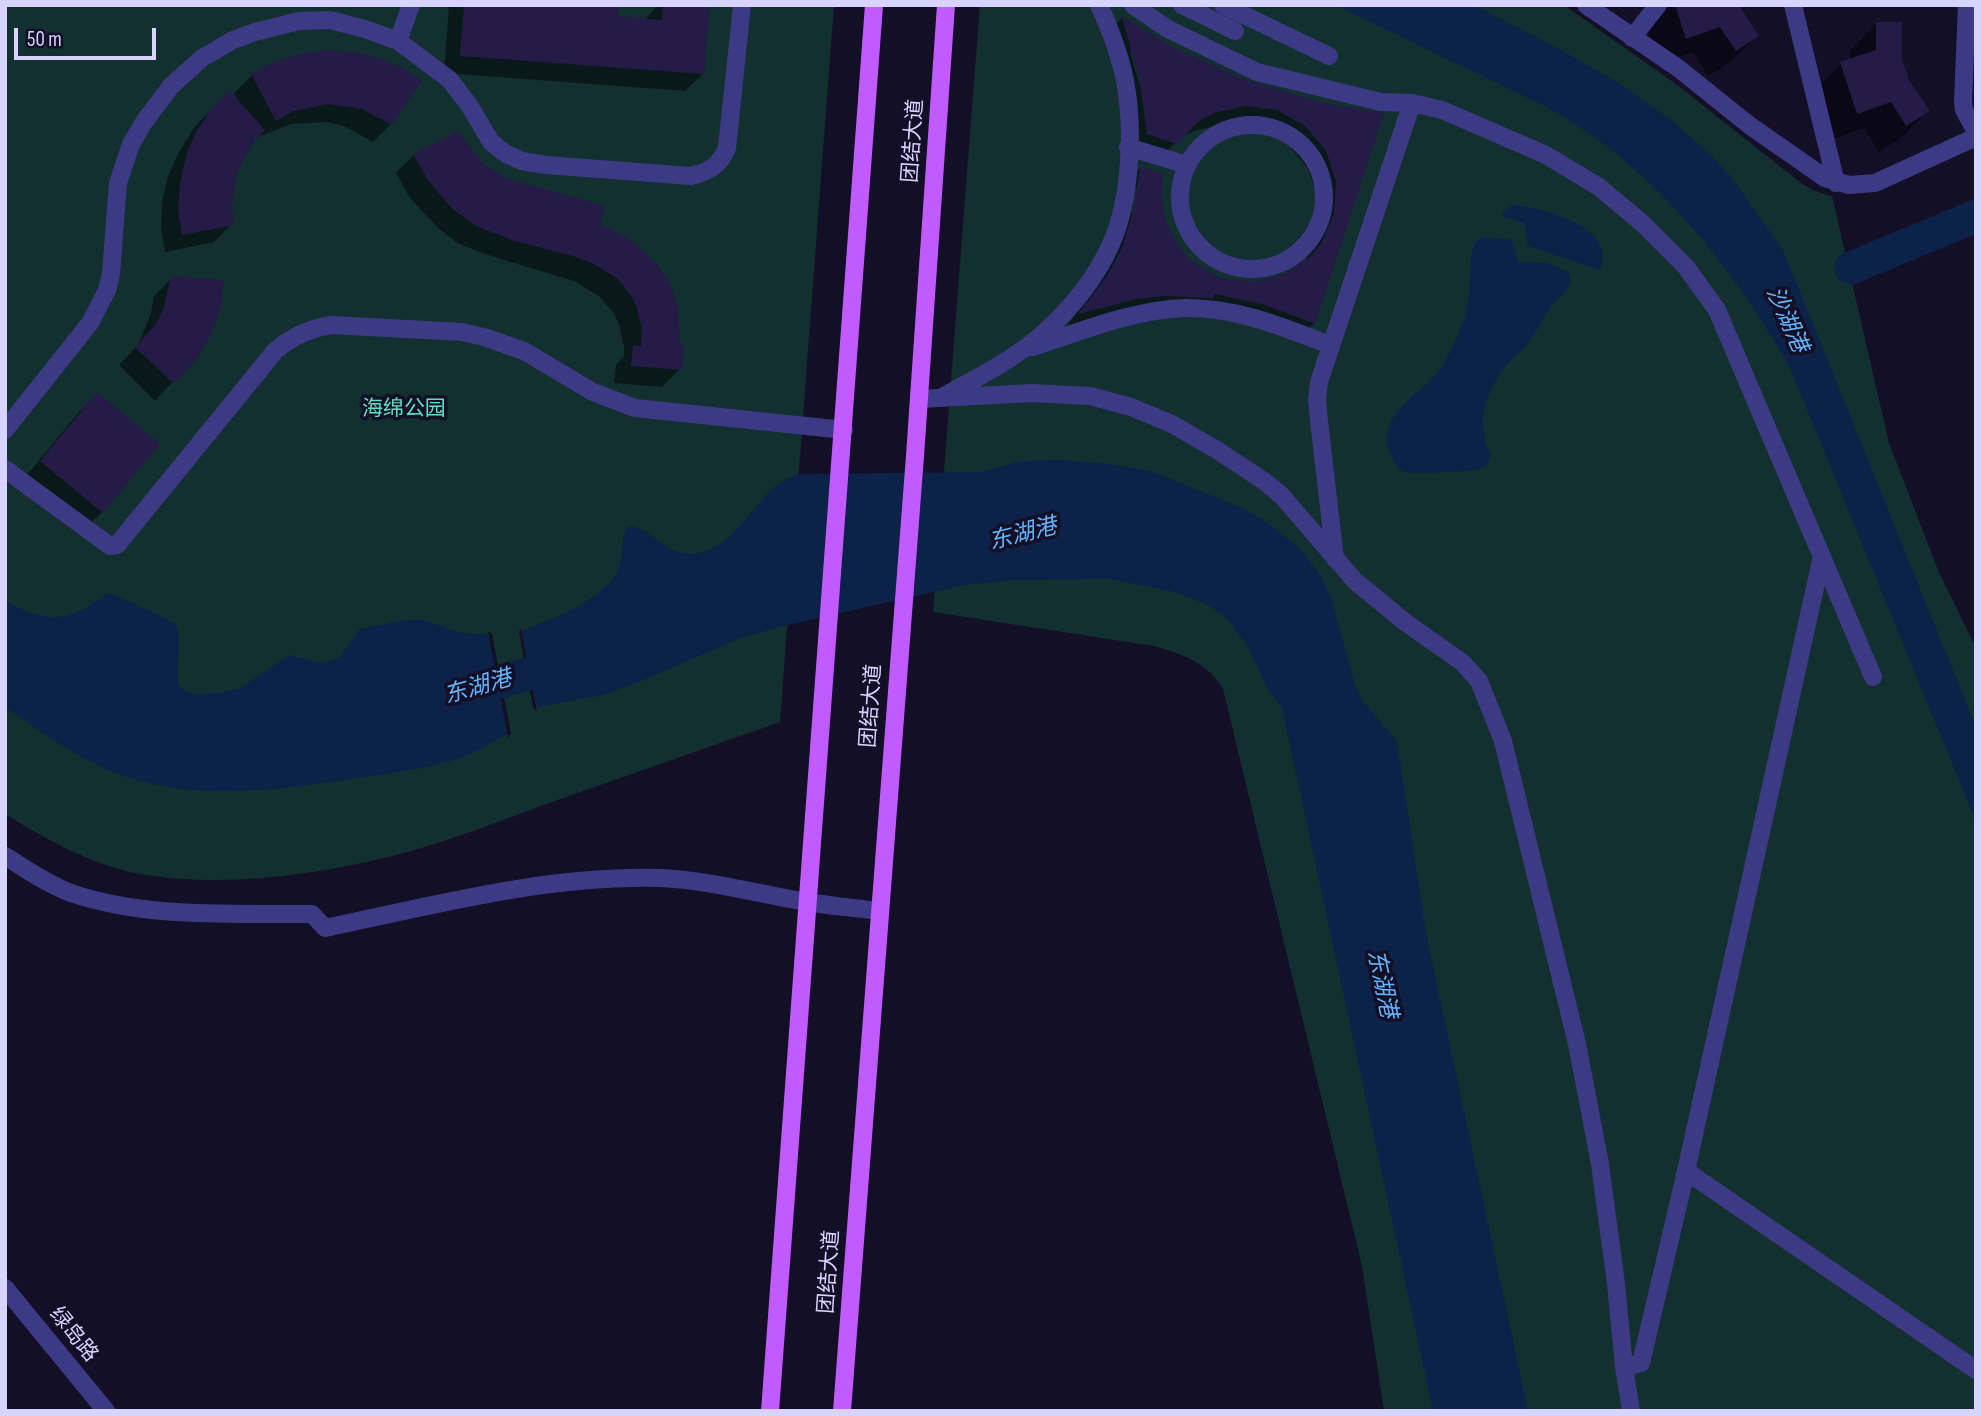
<!DOCTYPE html>
<meta charset="utf-8">
<style>
body{margin:0}
#map{position:relative;width:1981px;height:1416px;overflow:hidden;background:#130f26;font-family:"Sofia Sans Condensed",sans-serif}
canvas{display:block}
.frame{position:absolute;inset:0;border:7px solid #d9d4ff;pointer-events:none}
.scale{position:absolute;left:14px;top:28px;width:142px;height:32px;box-sizing:border-box;border:4px solid #d9d4ff;border-top:0;padding-left:9px;font-size:21px;line-height:24px;white-space:nowrap;color:#d9d4ff;-webkit-text-stroke:5px #130f26;paint-order:stroke}
</style>
<div id="map">
<canvas width="1981" height="1416"></canvas>
<div class="frame"></div>
<div class="scale">50 m</div>
</div>
<script>
const ctx = document.querySelector('canvas').getContext('2d');
ctx.lineJoin = 'round';
function fill(path, color) {
  ctx.fillStyle = color;
  ctx.fill(path, 'evenodd');
}
function trace(path, color, width, dash) {
  ctx.strokeStyle = color;
  ctx.lineWidth = width;
  ctx.lineCap = dash ? 'butt' : 'round';
  ctx.setLineDash(dash || []);
  ctx.stroke(path);
}
function drawText(font, color, halo, rows, align = 'center') {
  ctx.font = font + ' "Sofia Sans Condensed","Noto Sans SC",sans-serif';
  ctx.lineWidth = 7;
  ctx.setLineDash([]);
  ctx.textBaseline = 'middle';
  ctx.strokeStyle = halo;
  ctx.fillStyle = color;
  for (const [text, x, y, turn = 0] of rows) {
    ctx.save();
    ctx.translate(x, y);
    ctx.rotate((+turn || 0) * Math.PI / 180);
    ctx.textAlign = isNaN(turn) ? turn : align;
    if (halo) ctx.strokeText(text, 0, 0);
    ctx.fillText(text, 0, 0);
    ctx.restore();
  }
}
fill(new Path2D(`
 M 5,5 L 834,5 L 780,722 C 703,749 626,776 549,803 C 516,815 483,828 450,839 C 360,869 240,890 146,875 C 95,867 49,841 5,814 Z
 M 980,5 L 1564,5 L 1676,84 L 1801,183 L 1814,191 L 1832,196 L 1889,443 L 1938,570 L 1976,648 L 1976,1411 L 1384,1411 L 1362,1266 L 1223,689 C 1207,662 1182,654 1154,646 L 933,612 Z`), '#12302f');
fill(new Path2D(`
 M 1335,5 L 1473,5 L 1552,45 L 1620,84 L 1670,119 L 1711,155 L 1732,178 L 1783,250 L 1976,727 L 1976,822 L 1790,368 C 1730,263 1654,167 1547,107 Z
 M 1513,205 C 1541,207 1620,228 1600,270 L 1528,246 L 1524,223 L 1501,216 L 1504,211 Z
 M 1485,237 L 1512,240 L 1518,261 L 1547,263 L 1568,272 C 1576,288 1559,296 1550,308 C 1542,319 1536,333 1527,345 C 1523,351 1516,354 1511,360 C 1487,385 1474,423 1491,455 C 1489,460 1487,465 1482,468 C 1475,472 1413,474 1404,472 C 1397,468 1394,462 1391,455 C 1374,417 1417,397 1437,373 C 1446,362 1452,348 1458,335 C 1470,309 1470,278 1472,250 L 1477,240 Z
 M 1059,460 L 1102,463 L 1151,471 L 1249,511 L 1272,526 L 1299,548 L 1321,576 L 1331,598 L 1355,684 L 1362,700 L 1397,741 L 1426,933 L 1528,1411 L 1433,1411 L 1282,708 L 1268,690 L 1247,645 L 1228,620 L 1210,606 L 1176,592 L 1110,579 L 1009,580 L 965,585 L 787,625 L 740,638 L 641,681 L 603,695 L 537,707 L 522,631 C 551,619 603,601 618,570 C 624,557 620,540 627,527 C 654,523 665,565 706,551 C 747,537 759,482 801,474 L 981,472 L 1021,461 Z
 M 106,594 L 113,594 L 175,623 C 183,636 175,667 179,686 L 185,691 L 197,694 L 219,693 L 239,689 L 289,655 L 322,663 L 339,658 L 360,629 L 405,620 L 422,620 L 462,633 L 489,635 L 508,734 C 492,742 476,753 460,758 C 423,770 384,774 345,780 C 271,790 197,801 124,776 C 80,761 43,733 5,707 L 5,601 C 47,623 68,624 106,594 Z`), '#0c2248');
fill(new Path2D(`
 M 521,628 L 537,711 L 533,708 L 519,632 Z
 M 488,631 L 492,634 L 511,733 L 508,738 Z`), '#130f26');
fill(new Path2D(`
 M 449,5 L 618,5 L 617,18 L 646,20 L 647,17 L 658,5 L 708,5 L 703,74 L 685,91 L 444,73 Z
 M 1653,5 L 1737,5 L 1757,36 L 1730,62 L 1708,76 L 1693,52 L 1659,64 L 1643,15 Z
 M 1122,18 L 1171,48 L 1252,84 L 1327,105 L 1382,115 L 1314,323 L 1296,341 L 1246,322 L 1198,311 L 1064,330 L 1089,296 L 1123,186 L 1141,168 L 1160,190 L 1164,222 L 1180,251 L 1192,263 L 1220,279 L 1253,284 L 1285,276 L 1304,263 L 1317,234 L 1319,201 L 1308,169 L 1288,144 L 1274,134 L 1243,124 L 1226,123 L 1194,131 L 1180,138 L 1157,161 L 1129,152 L 1122,95 L 1104,35 ZM 1130,51 L 1133,51 L 1143,85 L 1140,86 ZM 1135,188 L 1139,188 L 1134,218 L 1131,218 Z
 M 1876,24 L 1927,111 L 1901,138 L 1879,152 L 1864,128 L 1830,140 L 1814,91 L 1841,64 L 1850,61 L 1850,51 Z
 M 275,63 L 391,124 L 373,142 L 344,126 L 326,122 L 291,124 L 258,137 L 257,136 L 235,173 L 230,207 L 232,224 L 214,242 L 165,252 L 161,228 L 162,202 L 168,176 L 179,152 L 193,129 L 211,110 L 238,100 L 234,93 L 252,75 Z
 M 414,155 L 480,163 L 504,180 L 599,226 L 680,369 L 662,387 L 614,383 L 616,365 L 624,356 L 624,347 L 619,324 L 613,312 L 600,297 L 574,281 L 494,257 L 459,244 L 438,228 L 410,198 L 396,173 Z
 M 172,278 L 198,354 L 155,401 L 119,365 L 138,345 L 151,313 L 154,296 Z
 M 97,394 L 158,445 L 102,512 L 84,530 L 23,480 L 79,412 Z`), '#0007');
trace(new Path2D(`
 M 1851,268 L 1976,216
 M 454,695 L 573,661`), '#0c2248', 33);
fill(new Path2D(`
 M 464,5 L 619,5 L 618,16 L 662,20 L 663,5 L 710,5 L 704,74 L 460,56 Z
 M 1675,5 L 1739,5 L 1759,36 L 1736,51 L 1720,27 L 1686,39 Z
 M 1121,15 L 1172,47 L 1252,82 L 1328,104 L 1384,113 L 1315,324 L 1265,305 L 1214,294 L 1213,298 L 1164,296 L 1137,299 L 1078,314 L 1107,276 L 1122,248 L 1134,209 L 1140,166 L 1164,174 L 1161,190 L 1166,222 L 1181,250 L 1193,262 L 1221,278 L 1253,282 L 1284,274 L 1311,256 L 1321,244 L 1334,214 L 1336,182 L 1326,151 L 1305,126 L 1277,110 L 1245,106 L 1214,113 L 1199,121 L 1177,144 L 1147,134 L 1139,77 Z
 M 1876,22 L 1902,22 L 1902,59 L 1909,80 L 1930,111 L 1906,126 L 1891,102 L 1857,114 L 1840,62 L 1876,50 Z
 M 326,50 L 353,52 L 379,58 L 403,68 L 422,80 L 392,125 L 362,109 L 328,104 L 294,111 L 276,121 L 251,74 L 274,62 L 299,54 Z
 M 229,90 L 265,130 L 253,142 L 237,173 L 232,207 L 234,225 L 182,235 L 178,209 L 180,183 L 186,156 L 196,132 L 211,109 Z
 M 459,131 L 481,162 L 505,178 L 605,206 L 601,225 L 631,240 L 657,264 L 670,284 L 678,306 L 680,345 L 684,345 L 682,370 L 631,366 L 633,345 L 641,346 L 642,328 L 636,305 L 630,294 L 618,279 L 592,263 L 576,257 L 512,240 L 478,227 L 455,211 L 441,196 L 428,180 L 413,154 Z
 M 171,276 L 224,280 L 221,306 L 212,332 L 200,355 L 174,384 L 135,347 L 155,325 L 163,310 Z
 M 97,392 L 160,444 L 103,513 L 40,461 Z`), '#241b47');
trace(new Path2D(`
 M 1133,5 L 1168,29 L 1257,72 L 1381,102 L 1412,103 L 1442,110 L 1546,155 L 1599,187 L 1642,223 L 1686,267 L 1717,310 L 1873,677
 M 1182,5 L 1235,31
 M 1223,5 L 1329,56
 M 1586,5 L 1678,68 L 1749,125 L 1825,178 L 1849,185 L 1875,183 L 1976,137
 M 1793,5 L 1836,183
 M 1967,5 L 1963,102 L 1964,110 L 1976,132
 M 1632,38 L 1658,5
 M 398,41 L 411,5
 M1180 197a72 72 0 1 1 144 0a72 72 0 1 1-144 0Z
 M 1128,147 L 1187,165
 M 1033,347 C 1082,331 1133,310 1184,308 C 1236,307 1283,327 1330,345
 M 944,396 C 976,378 1011,361 1039,337 C 1068,312 1095,280 1111,244 C 1131,200 1134,128 1125,81 C 1120,55 1110,29 1099,5
 M 919,399 L 1032,393 L 1090,396 L 1131,407 L 1172,424 L 1217,450 L 1264,481 L 1282,496 L 1355,581 L 1405,622 L 1463,663 L 1479,681 L 1503,741 L 1577,1044 L 1600,1164 L 1616,1284 L 1624,1367 L 1631,1411
 M 5,430 L 90,323 L 107,290 L 111,274 L 118,183 L 131,144 L 144,122 L 171,86 L 202,58 L 233,40 L 255,32 L 299,21 L 330,20 L 365,29 L 398,41 L 450,80 L 469,105 L 491,142 L 506,154 L 522,161 L 546,165 L 691,176 C 709,172 720,165 727,148 L 742,5
 M 5,469 L 110,546 L 117,545 L 275,351 C 291,337 311,328 332,325 L 462,332 L 484,337 L 524,351 L 593,392 L 635,408 L 844,430
 M 1335,559 L 1319,421 L 1317,400 L 1319,382 L 1412,103
 M 5,856 C 26,869 47,884 71,893 C 147,919 233,913 312,914 L 325,928 C 435,905 546,875 660,878 C 709,880 758,894 807,902 C 831,906 856,908 880,911
 M 1686,1171 L 1976,1370
 M 5,1288 L 106,1411
 M 1624,1367 L 1641,1363 L 1686,1171 L 1822,556`), '#3d3a85', 18);
trace(new Path2D(`
 M 770,1411 L 874,5
 M 842,1411 L 915,456 L 946,5`), '#c25bff', 18);
drawText('21px', '#d9d4ff', '#130f26', [
 ["团结大道",914,141,-86],
 ["团结大道",872,706,-86],
 ["团结大道",830,1272,-86],
 ["绿岛路",73,1335,51]
]);
drawText('21px', '#5fe0c0', '#130f26', [
 ["海绵公园",404,410]
]);
drawText('italic 23px', '#62b6ff', '#130f26', [
 ["沙湖港",1786,320,66],
 ["东湖港",1023,535,-14],
 ["东湖港",478,688,-16],
 ["东湖港",1381,984,78]
]);
</script>
